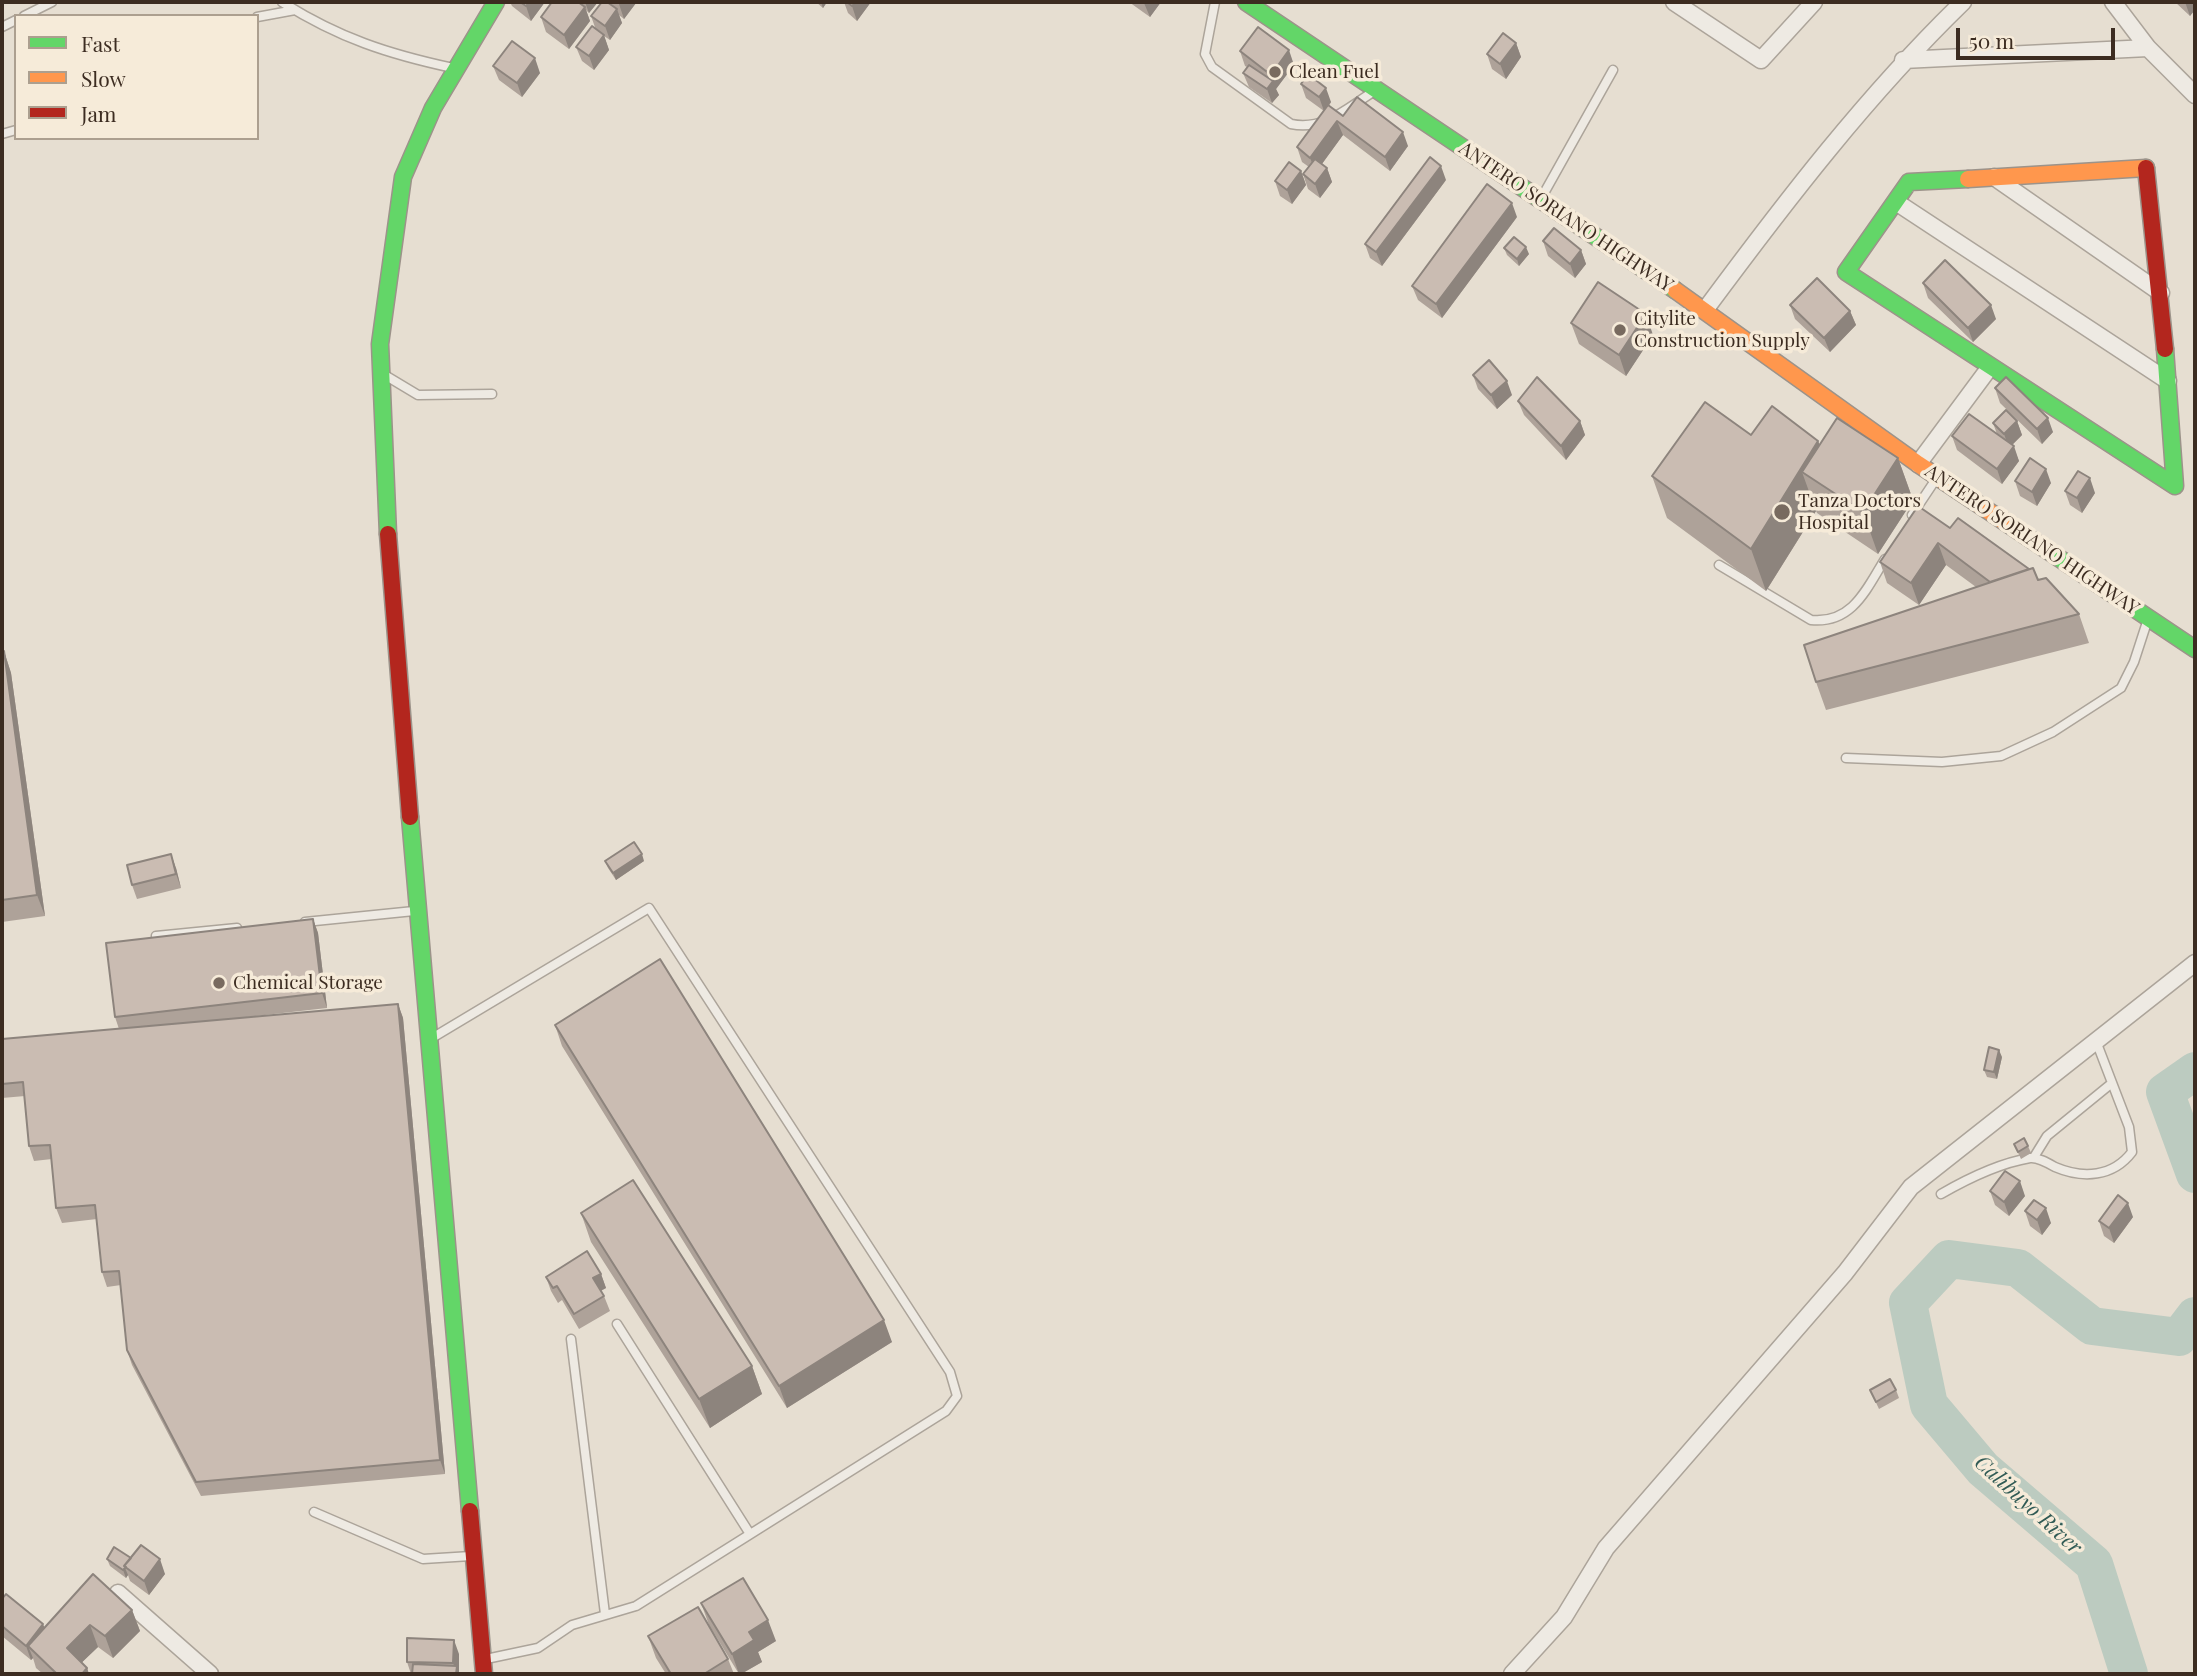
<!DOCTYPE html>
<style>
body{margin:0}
#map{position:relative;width:2197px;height:1676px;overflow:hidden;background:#e6ded1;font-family:"Playfair Display",serif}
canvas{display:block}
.frame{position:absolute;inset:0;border:4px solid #3c2c21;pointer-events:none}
.legend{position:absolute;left:14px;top:14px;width:245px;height:126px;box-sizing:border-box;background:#f6ebd9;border:2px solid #ac9f8f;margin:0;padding:9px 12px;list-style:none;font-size:21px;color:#3c2c21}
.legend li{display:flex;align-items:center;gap:14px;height:35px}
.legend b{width:35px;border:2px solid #ac9f8f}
.scale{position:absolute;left:1956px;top:28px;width:159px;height:32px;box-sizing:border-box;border:4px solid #3c2c21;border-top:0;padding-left:9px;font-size:21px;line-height:24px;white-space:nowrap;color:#3c2c21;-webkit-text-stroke:5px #f6ebd9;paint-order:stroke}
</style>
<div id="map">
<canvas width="2197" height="1676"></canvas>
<div class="frame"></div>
<ul class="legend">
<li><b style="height:9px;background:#63d668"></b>Fast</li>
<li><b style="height:9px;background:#ff974d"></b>Slow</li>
<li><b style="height:9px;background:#b3261e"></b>Jam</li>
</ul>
<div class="scale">50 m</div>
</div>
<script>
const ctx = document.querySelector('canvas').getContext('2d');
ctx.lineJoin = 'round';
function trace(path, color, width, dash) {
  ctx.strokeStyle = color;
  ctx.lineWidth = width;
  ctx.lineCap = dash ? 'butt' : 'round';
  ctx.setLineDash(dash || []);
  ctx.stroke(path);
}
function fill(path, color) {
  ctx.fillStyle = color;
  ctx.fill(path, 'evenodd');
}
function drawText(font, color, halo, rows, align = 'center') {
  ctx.font = font + ' "Playfair Display",serif';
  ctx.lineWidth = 7;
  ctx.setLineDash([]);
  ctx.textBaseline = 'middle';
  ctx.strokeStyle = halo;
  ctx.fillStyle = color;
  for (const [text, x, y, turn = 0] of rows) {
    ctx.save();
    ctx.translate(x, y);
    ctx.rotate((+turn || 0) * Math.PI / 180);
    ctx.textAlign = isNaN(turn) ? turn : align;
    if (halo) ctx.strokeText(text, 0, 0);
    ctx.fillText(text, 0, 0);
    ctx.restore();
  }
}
trace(new Path2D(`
 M 2195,1071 L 2165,1092 L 2195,1174
 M 2129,1674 L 2094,1564 L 1983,1469 L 1929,1405 L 1908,1303 L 1949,1259 L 2018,1268 L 2092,1326 L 2179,1337 L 2195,1316`), '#bccbc0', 38);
const lane = new Path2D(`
 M 282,2 C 339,38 388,54 453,68
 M 1215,2 L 1205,54 L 1212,67 L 1291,124 C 1324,131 1347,108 1373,92
 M 24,16 L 52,2
 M 257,17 L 295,10
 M 2,27 L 16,20
 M 2,134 L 16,130
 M 1543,195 L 1613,70
 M 383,374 L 418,395 L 492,394
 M 1912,515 L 1936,479
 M 1719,565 L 1811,620 C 1852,624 1866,590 1885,559
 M 1846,758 L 1942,762 L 2001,756 L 2053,732 L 2121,688 L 2134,662 L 2147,622
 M 305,922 L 414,911
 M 156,936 L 237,928
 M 432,1038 L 649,908 L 950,1372 L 957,1396 L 946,1411 L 636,1606 L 572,1625 L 538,1648 L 486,1659
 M 2034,1157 L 2047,1136 L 2112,1083
 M 1941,1194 C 1967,1179 2000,1163 2030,1158 C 2038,1157 2048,1163 2055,1167 C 2083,1179 2113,1177 2132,1152 L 2129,1127 L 2096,1041
 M 617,1324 L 750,1534
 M 571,1339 L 605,1614
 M 314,1512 L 423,1559 L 471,1556`);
const street = new Path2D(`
 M 1674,2 L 1761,60 L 1814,2
 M 2113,2 L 2148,48 L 2195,95
 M 1903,60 L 2148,48
 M 1994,177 L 2161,293
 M 1896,202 L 2168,381
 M 1705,310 C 1785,202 1867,95 1963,2
 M 1918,464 L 1990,367
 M 118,1593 L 210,1674
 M 1512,1674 L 1564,1617 L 1606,1548 L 1845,1273 L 1911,1187 L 2195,963`);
const fast = new Path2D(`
 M 1246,2 L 1675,290
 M 1968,179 L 1909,182 L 1846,272 L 2175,486 L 2165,349
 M 2005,522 L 2195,649
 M 388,534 L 380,344 L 403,177 L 433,108 L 496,2
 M 410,817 L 470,1511`);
const slow = new Path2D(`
 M 1968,179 L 2146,168
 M 1675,290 L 1918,464 L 2005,522`);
const jam = new Path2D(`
 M 2146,168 L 2165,349
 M 388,534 L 410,817
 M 470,1511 L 484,1674`);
trace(lane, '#aca49a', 11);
trace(street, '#aca49a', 19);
trace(fast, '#9c938a', 19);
trace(slow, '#9c938a', 19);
trace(jam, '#9c938a', 19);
trace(lane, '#eeeae3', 8);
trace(street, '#eeeae3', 16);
trace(fast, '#63d668', 16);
trace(slow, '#ff974d', 16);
trace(jam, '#b3261e', 16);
fill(new Path2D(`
 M 510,2 L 545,2 L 531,21 L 512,6 Z
 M 552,2 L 598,2 L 589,13 L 586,10 L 590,21 L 569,49 L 546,32 L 541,17 Z
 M 602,2 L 636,2 L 636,3 L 624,19 L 619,15 L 622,23 L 610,40 L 604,36 L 609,50 L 594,70 L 582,61 L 576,47 L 596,30 L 591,16 Z
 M 816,2 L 827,2 L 823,8 Z
 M 844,2 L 871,2 L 857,21 L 848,13 Z
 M 1129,2 L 1161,2 L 1150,17 Z
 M 2175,2 L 2195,2 L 2190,16 Z
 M 1516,43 L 1521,57 L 1506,79 L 1492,69 L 1487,54 Z
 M 1240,51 L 1294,65 L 1276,89 L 1279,95 L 1272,103 L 1249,87 L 1243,73 L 1247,67 L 1245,66 Z
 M 493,66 L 540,73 L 522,97 L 499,80 Z
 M 1301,84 L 1331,102 L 1329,106 L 1343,116 L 1408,146 L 1390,171 L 1343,135 L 1322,164 L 1327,168 L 1332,182 L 1320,198 L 1308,189 L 1303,174 L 1309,167 L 1302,162 L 1297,147 L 1324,111 L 1306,98 Z
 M 1301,171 L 1306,185 L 1292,204 L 1280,196 L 1275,181 Z
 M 1446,180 L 1382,266 L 1370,258 L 1365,244 Z
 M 1517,217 L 1442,318 L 1418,300 L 1412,286 Z
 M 1543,241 L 1581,250 L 1586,264 L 1575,278 L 1548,256 Z
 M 1504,248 L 1529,254 L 1519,266 L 1507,255 Z
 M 1923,283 L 1996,319 L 1973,342 L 1928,298 Z
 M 1790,305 L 1850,311 L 1856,325 L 1830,352 L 1795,319 Z
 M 1571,323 L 1653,335 L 1626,376 L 1579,344 Z
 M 1473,375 L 1512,395 L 1497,409 L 1478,389 Z
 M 1995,388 L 2053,432 L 2042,444 L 2000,403 Z
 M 1518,401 L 1580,421 L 1585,435 L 1566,460 L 1524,415 Z
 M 2017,421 L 2022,435 L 2012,445 L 2019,461 L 2002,484 L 1957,450 L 1952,436 L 1997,434 L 1993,423 Z
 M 1818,441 L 1820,445 L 1898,458 L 1913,500 L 1878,554 L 1817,513 L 1816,511 L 1766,591 L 1667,518 L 1652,476 Z
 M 2015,481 L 2051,483 L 2037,506 L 2020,496 Z
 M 2065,491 L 2095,493 L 2082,513 L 2070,505 Z
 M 1950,528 L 2038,580 L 2079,614 L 2089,643 L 1826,710 L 1816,682 L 1976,587 L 1946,565 L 1919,605 L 1887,583 L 1880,562 Z
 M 4,651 L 11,673 L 45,916 L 2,922 L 2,652 Z
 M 605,861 L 644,861 L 616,880 L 608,868 Z
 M 176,868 L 181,888 L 137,899 L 132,885 Z
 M 313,919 L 318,933 L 327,1008 L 238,1018 L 398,1004 L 403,1018 L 445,1474 L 201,1496 L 132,1365 L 127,1350 L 121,1285 L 107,1287 L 102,1272 L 97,1219 L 62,1223 L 56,1208 L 52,1159 L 34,1161 L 29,1146 L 25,1096 L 2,1098 L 2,1039 L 119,1029 L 115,1017 Z
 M 555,1025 L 892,1342 L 787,1408 L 562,1046 Z
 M 2002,1057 L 1997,1079 L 1987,1077 L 1984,1070 Z
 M 2014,1144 L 2028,1146 L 2031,1153 L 2021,1159 Z
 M 1990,1191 L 2025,1196 L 2009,1216 L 1995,1205 Z
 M 2025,1211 L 2051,1223 L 2042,1235 L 2030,1226 Z
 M 581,1213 L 752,1366 L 762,1394 L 710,1428 L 591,1242 Z
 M 2133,1217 L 2114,1243 L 2104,1236 L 2099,1221 Z
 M 601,1274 L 606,1288 L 601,1291 L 604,1296 L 610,1311 L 579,1329 L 562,1300 L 558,1303 L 551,1291 L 546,1277 Z
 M 1870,1390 L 1896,1390 L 1899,1398 L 1879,1409 Z
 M 131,1558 L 165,1574 L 149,1595 L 130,1581 L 128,1575 L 126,1578 L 110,1566 L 107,1559 Z
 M 2,1599 L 45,1628 L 132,1610 L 140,1631 L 113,1658 L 98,1647 L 81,1663 L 87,1668 L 89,1674 L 43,1674 L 36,1668 L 33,1658 L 31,1660 L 2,1636 Z
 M 701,1603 L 776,1641 L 758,1652 L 762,1662 L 741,1674 L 739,1674 L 709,1625 Z
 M 648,1636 L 728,1659 L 734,1674 L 666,1674 L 656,1658 Z
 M 459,1654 L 459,1674 L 411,1674 L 407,1662 Z`), '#aea299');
fill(new Path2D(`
 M 529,2 L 545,2 L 531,21 L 526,6 Z
 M 585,2 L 598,2 L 589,13 Z
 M 621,2 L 636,2 L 636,3 L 624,19 L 619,4 Z
 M 821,2 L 827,2 L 823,8 Z
 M 856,2 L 871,2 L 857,21 L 852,6 Z
 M 1145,2 L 1161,2 L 1150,17 L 1144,3 Z
 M 2185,2 L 2195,2 L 2195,10 L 2190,16 Z
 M 585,7 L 590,21 L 569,49 L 564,35 Z
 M 617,9 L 622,23 L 610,40 L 605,26 Z
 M 604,35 L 609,50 L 594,70 L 589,56 Z
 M 1516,43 L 1521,57 L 1506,79 L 1500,64 Z
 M 1289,50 L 1294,65 L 1276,89 L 1279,95 L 1272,103 L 1267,89 L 1273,81 L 1271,75 Z
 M 535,58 L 540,73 L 522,97 L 517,83 Z
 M 1326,88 L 1331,102 L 1324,111 L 1319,97 Z
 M 1337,121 L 1343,135 L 1316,172 L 1310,158 Z
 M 1403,132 L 1408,146 L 1390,171 L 1385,157 Z
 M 1441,166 L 1446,180 L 1382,266 L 1376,252 Z
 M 1327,168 L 1332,182 L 1320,198 L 1315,184 Z
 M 1301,171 L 1306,185 L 1292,204 L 1287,190 Z
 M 1512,203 L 1517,217 L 1442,318 L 1436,304 Z
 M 1526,247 L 1529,254 L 1519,266 L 1517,259 Z
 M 1581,250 L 1586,264 L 1575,278 L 1570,264 Z
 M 1991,305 L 1996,319 L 1973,342 L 1968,328 Z
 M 1850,311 L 1856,325 L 1830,352 L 1824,338 Z
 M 1646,314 L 1653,335 L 1626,376 L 1619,355 Z
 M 1507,381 L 1512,395 L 1497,409 L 1491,395 Z
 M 2048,418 L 2053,432 L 2042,444 L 2037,429 Z
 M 1580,421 L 1585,435 L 1566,460 L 1561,446 Z
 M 2017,421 L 2022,435 L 2009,448 L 2004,434 Z
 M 1818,441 L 1834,482 L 1802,472 L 1816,511 L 1766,591 L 1751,549 Z
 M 2014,446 L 2019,461 L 2002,484 L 1997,469 Z
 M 1898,458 L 1913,500 L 1878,554 L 1863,512 Z
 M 2046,469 L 2051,483 L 2037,506 L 2032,492 Z
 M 2090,478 L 2095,493 L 2082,513 L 2077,498 Z
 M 1938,543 L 1946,565 L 1919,605 L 1911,583 Z
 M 4,651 L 11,673 L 45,916 L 37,895 Z
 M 171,854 L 176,868 L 181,888 L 176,874 Z
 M 642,854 L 644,861 L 616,880 L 613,873 Z
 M 313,919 L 318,933 L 327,1008 L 322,993 Z
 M 398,1004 L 403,1018 L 445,1474 L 440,1460 Z
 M 1999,1050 L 2002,1057 L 1997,1079 L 1994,1072 Z
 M 2020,1181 L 2025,1196 L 2009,1216 L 2004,1202 Z
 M 2128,1203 L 2133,1217 L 2114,1243 L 2109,1228 Z
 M 2046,1208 L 2051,1223 L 2042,1235 L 2037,1220 Z
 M 601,1274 L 606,1288 L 598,1292 L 593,1278 Z
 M 884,1320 L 892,1342 L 787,1408 L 779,1386 Z
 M 752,1366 L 762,1394 L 710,1428 L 699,1399 Z
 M 160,1559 L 165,1574 L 149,1595 L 144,1581 Z
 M 125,1568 L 128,1575 L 126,1578 L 123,1570 Z
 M 132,1610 L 140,1631 L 113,1658 L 105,1636 Z
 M 768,1620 L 776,1641 L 758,1652 L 762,1662 L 741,1674 L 739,1674 L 732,1654 L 749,1632 Z
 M 43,1624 L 49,1638 L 28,1646 L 33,1658 L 31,1660 L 26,1646 Z
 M 90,1625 L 98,1647 L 75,1669 L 67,1648 Z
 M 454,1640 L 459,1654 L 459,1674 L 456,1674 L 456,1671 L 453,1663 Z
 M 87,1668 L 89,1674 L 82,1674 Z`), '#8d847d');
const building = new Path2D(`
 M 520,2 L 529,2 L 526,6 Z
 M 552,2 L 578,2 L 585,7 L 564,35 L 541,17 Z
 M 602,2 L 607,2 L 617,9 L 605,26 L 591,16 Z
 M 847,2 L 856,2 L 852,6 Z
 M 592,26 L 604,35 L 589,56 L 576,47 Z
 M 1258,27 L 1289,50 L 1271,75 L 1240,51 Z
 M 1503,33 L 1516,43 L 1500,64 L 1487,54 Z
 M 512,41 L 535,58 L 517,83 L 493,66 Z
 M 1249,65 L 1273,81 L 1267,89 L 1243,73 Z
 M 1308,74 L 1326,88 L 1319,97 L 1301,84 Z
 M 1357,97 L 1403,132 L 1385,157 L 1337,121 L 1310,158 L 1297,147 L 1328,105 L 1343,116 Z
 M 1430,157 L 1441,166 L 1376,252 L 1365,244 Z
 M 1315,159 L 1327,168 L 1315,184 L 1303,174 Z
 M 1289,162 L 1301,171 L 1287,190 L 1275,181 Z
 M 1487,184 L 1512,203 L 1436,304 L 1412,286 Z
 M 1554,228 L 1581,250 L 1570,264 L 1543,241 Z
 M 1514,237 L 1526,247 L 1517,259 L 1504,248 Z
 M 1945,260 L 1991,305 L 1968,328 L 1923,283 Z
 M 1817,278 L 1850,311 L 1824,338 L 1790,305 Z
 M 1598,282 L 1646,314 L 1619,355 L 1571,323 Z
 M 1489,360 L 1507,381 L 1491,395 L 1473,375 Z
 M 1537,377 L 1580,421 L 1561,446 L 1518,401 Z
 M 2006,377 L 2048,418 L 2037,429 L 1995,388 Z
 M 1705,402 L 1751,435 L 1772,406 L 1818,441 L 1751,549 L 1652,476 Z
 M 2006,410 L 2017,421 L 2004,434 L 1993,423 Z
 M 1969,414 L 2014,446 L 1997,469 L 1952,436 Z
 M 1837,418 L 1898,458 L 1863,512 L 1802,472 Z
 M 2030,458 L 2046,469 L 2032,492 L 2015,481 Z
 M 2078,471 L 2090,478 L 2077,498 L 2065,491 Z
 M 1918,506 L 1950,528 L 1958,518 L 2029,569 L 1990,582 L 1938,543 L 1911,583 L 1880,562 Z
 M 2033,568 L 2038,580 L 2046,578 L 2079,614 L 1816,682 L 1804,645 Z
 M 4,651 L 37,895 L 2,900 L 2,652 Z
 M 634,842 L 642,854 L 613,873 L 605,861 Z
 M 171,854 L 176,874 L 132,885 L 127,865 Z
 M 313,919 L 322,993 L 115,1017 L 106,943 Z
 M 660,959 L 884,1320 L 779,1386 L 555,1025 Z
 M 398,1004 L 440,1460 L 196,1482 L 127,1350 L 119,1271 L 102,1272 L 95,1205 L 56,1208 L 50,1145 L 29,1146 L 23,1082 L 2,1084 L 2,1039 Z
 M 1989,1047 L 1999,1050 L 1994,1072 L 1984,1070 Z
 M 2024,1138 L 2028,1146 L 2018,1152 L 2014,1144 Z
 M 2005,1171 L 2020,1181 L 2004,1202 L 1990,1191 Z
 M 633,1180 L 752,1366 L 699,1399 L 581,1213 Z
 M 2118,1195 L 2128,1203 L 2109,1228 L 2099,1221 Z
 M 2034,1200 L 2046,1208 L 2037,1220 L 2025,1211 Z
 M 587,1251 L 601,1274 L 593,1278 L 604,1296 L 574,1314 L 557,1286 L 553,1288 L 546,1277 Z
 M 1890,1379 L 1896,1390 L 1876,1402 L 1870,1390 Z
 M 141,1545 L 160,1559 L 144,1581 L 124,1566 Z
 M 114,1547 L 131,1558 L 124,1566 L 126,1567 L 123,1570 L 107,1559 Z
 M 93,1574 L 132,1610 L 105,1636 L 90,1625 L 67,1648 L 87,1668 L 82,1674 L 57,1674 L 28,1646 Z
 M 743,1578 L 768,1620 L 749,1632 L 754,1640 L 732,1654 L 701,1603 Z
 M 6,1594 L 43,1624 L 26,1646 L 2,1626 L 2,1599 Z
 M 698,1607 L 728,1659 L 704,1674 L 671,1674 L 648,1636 Z
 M 407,1638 L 454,1640 L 453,1663 L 407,1662 Z
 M 413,1664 L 457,1666 L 456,1674 L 412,1674 Z`);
fill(building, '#cabcb2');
trace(building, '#8d847d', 2);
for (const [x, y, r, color] of [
 [1275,72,7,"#786a5f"],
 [1620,330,7,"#786a5f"],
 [1782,512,9,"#786a5f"],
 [219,983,7,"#786a5f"]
]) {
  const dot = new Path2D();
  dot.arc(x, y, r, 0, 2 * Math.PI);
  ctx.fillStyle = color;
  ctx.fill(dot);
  trace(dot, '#f6ebd9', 2.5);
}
drawText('19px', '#3c2c21', '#f6ebd9', [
 ["Clean Fuel",1289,72],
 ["Citylite",1634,319],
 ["Construction Supply",1634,341],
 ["Tanza Doctors",1798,501],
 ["Hospital",1798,523],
 ["Chemical Storage",233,983]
], 'left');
drawText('19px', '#3c2c21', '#f6ebd9', [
 ["ANTERO SORIANO HIGHWAY",1566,217,34],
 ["ANTERO SORIANO HIGHWAY",2032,540,34]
]);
drawText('italic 21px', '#315b55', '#f6ebd9', [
 ["Calibuyo River",2028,1505,42]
]);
</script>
